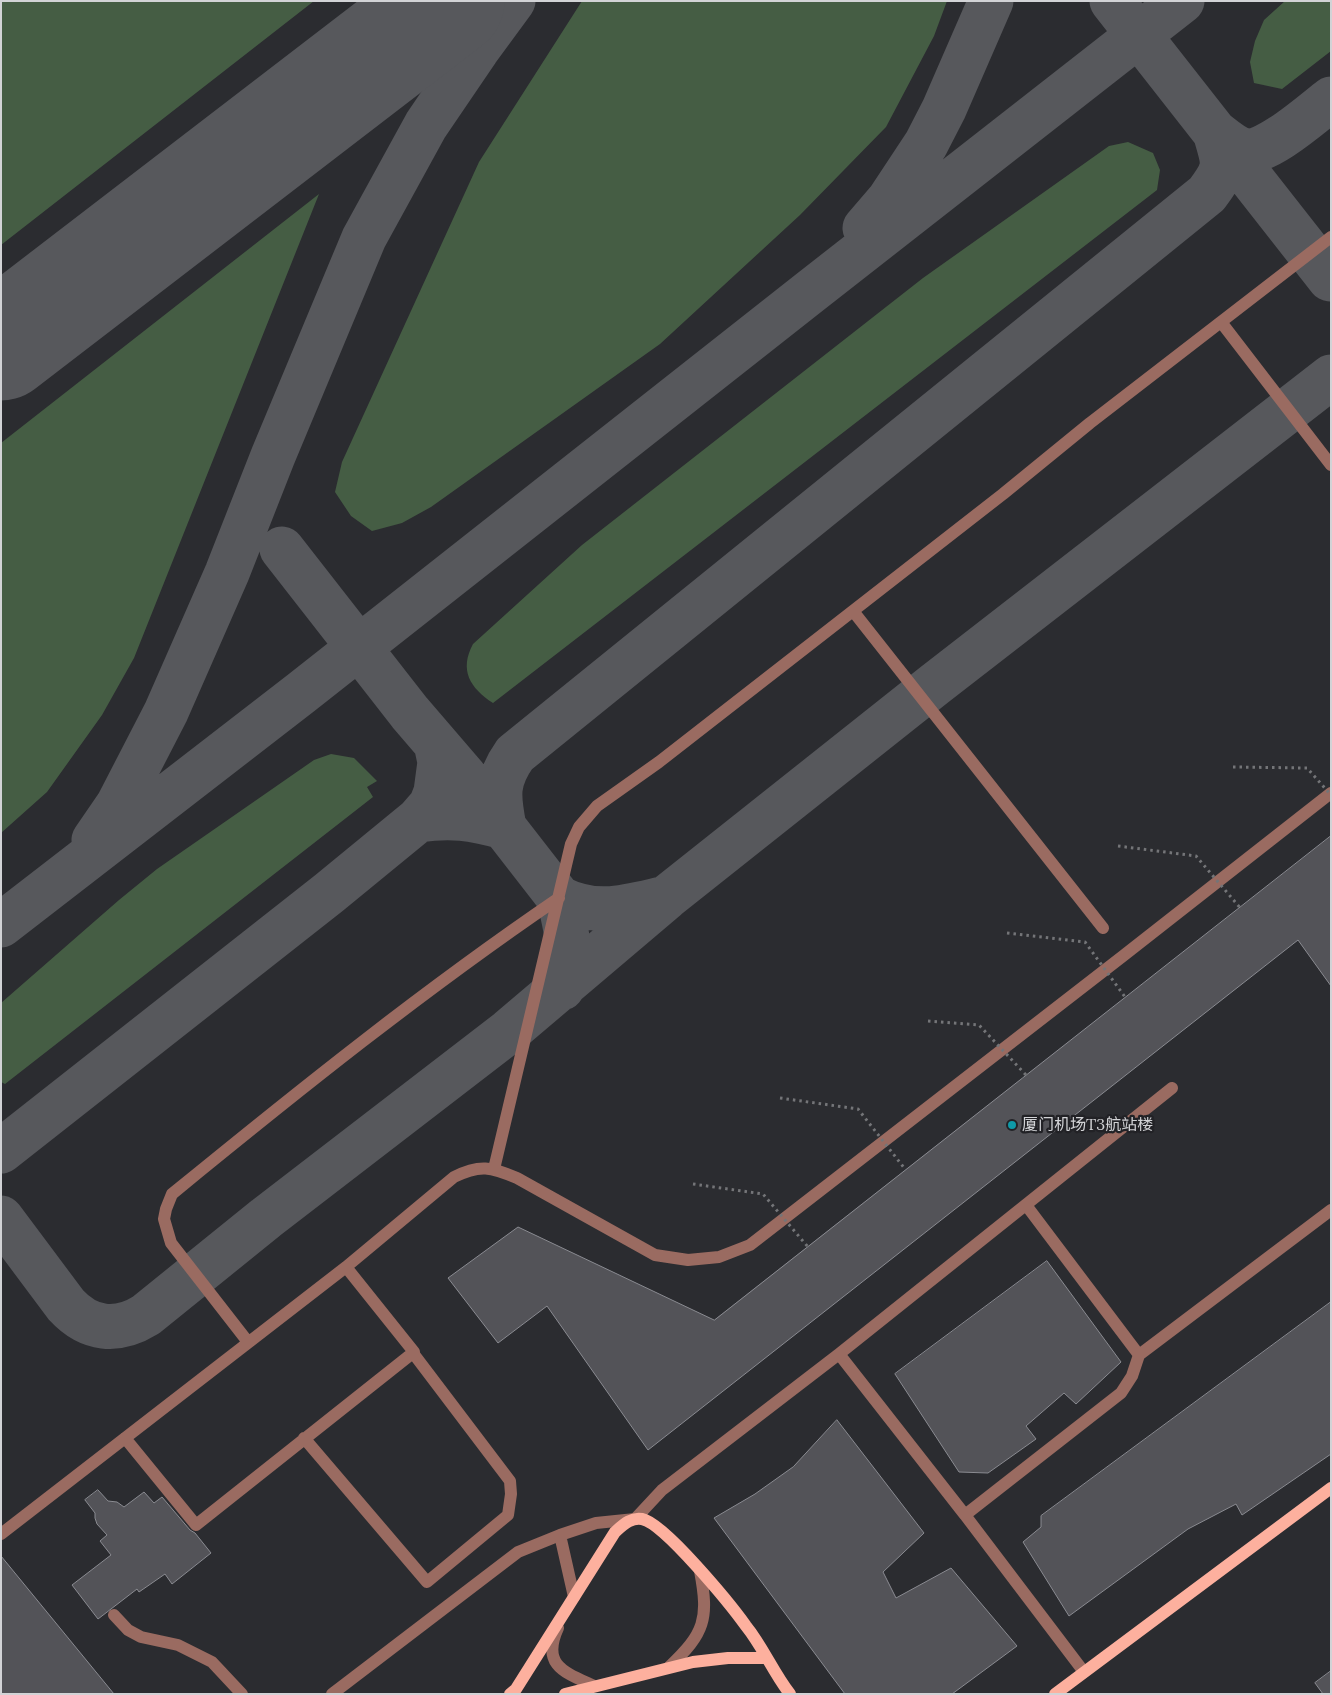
<!DOCTYPE html>
<meta charset="utf-8">
<style>
body{margin:0}
#map{position:relative;width:1332px;height:1695px;overflow:hidden;background:#2b2c30;font-family:Lora,serif}
canvas{display:block}
.frame{position:absolute;inset:0;border:2px solid #d2d3d6;pointer-events:none}
</style>
<div id="map">
<canvas width="1332" height="1695"></canvas>
<div class="frame"></div>
</div>
<script>
const ctx = document.querySelector('canvas').getContext('2d');
ctx.lineJoin = 'round';
function fill(path, color) {
  ctx.fillStyle = color;
  ctx.fill(path, 'evenodd');
}
function trace(path, color, width, dash) {
  ctx.strokeStyle = color;
  ctx.lineWidth = width;
  ctx.lineCap = dash ? 'butt' : 'round';
  ctx.setLineDash(dash || []);
  ctx.stroke(path);
}
function drawText(font, color, halo, rows, align = 'center') {
  ctx.font = font + ' Lora,"Noto Sans SC",serif';
  ctx.lineWidth = 4.5;
  ctx.setLineDash([]);
  ctx.textBaseline = 'middle';
  ctx.strokeStyle = halo;
  ctx.fillStyle = color;
  for (const [text, x, y, turn = 0] of rows) {
    ctx.save();
    ctx.translate(x, y);
    ctx.rotate((+turn || 0) * Math.PI / 180);
    ctx.textAlign = isNaN(turn) ? turn : align;
    if (halo) ctx.strokeText(text, 0, 0);
    ctx.fillText(text, 0, 0);
    ctx.restore();
  }
}
fill(new Path2D(`
 M 1,1 L 314,1 L 1,245 Z
 M 582,1 L 947,1 L 934,36 L 886,127 L 800,215 L 660,344 L 431,507 L 402,523 L 372,531 L 351,516 L 335,492 L 342,462 L 479,162 Z
 M 1285,1 L 1331,1 L 1331,51 L 1282,89 L 1254,83 L 1250,62 L 1255,41 L 1264,20 Z
 M 1128,142 L 1153,153 L 1160,170 L 1157,190 L 493,703 C 470,688 459,670 473,644 L 582,545 L 923,278 L 1109,146 Z
 M 319,194 L 134,658 L 102,715 L 47,792 L 1,833 L 1,443 Z
 M 331,754 L 354,758 L 377,781 L 367,787 L 373,797 L 5,1084 L 1,1082 L 1,1003 L 119,900 L 157,869 L 314,760 Z`), '#455d44');
trace(new Path2D(`
 M 1112,1 L 1330,279
 M 1215,132 C 1224,139 1234,148 1245,151 C 1266,155 1314,112 1331,99
 M 865,228 L 889,200 L 926,144 L 944,109 L 991,1
 M 282,549 L 410,713 L 465,777 L 559,898
 M 418,820 C 451,815 472,818 504,827 C 498,796 496,781 515,754 L 1207,194 C 1228,166 1224,164 1215,132
 M 94,840 L 118,805 L 166,712 L 227,573 L 273,456 L 364,238 L 426,125 L 477,50 L 513,1
 M 1,925 L 301,693 L 810,292 L 1182,1
 M 562,988 C 573,954 567,932 559,898 C 597,917 626,907 666,898
 M 1,1151 L 329,893 L 418,820 L 431,805 L 436,792 L 440,762 L 436,743
 M 1,1218 L 66,1305 C 89,1330 117,1333 146,1315 L 266,1218 L 509,1031 L 667,897 L 934,685 L 1331,377`), '#57585c', 45);
trace(new Path2D(`
 M 1,345 L 449,1`), '#57585c', 111);
const building = new Path2D(`
 M 1331,836 L 1331,986 L 1298,940 L 648,1450 L 547,1306 L 498,1343 L 448,1278 L 518,1227 L 714,1320 Z
 M 1047,1261 L 1121,1362 L 1076,1404 L 1064,1393 L 1026,1426 L 1036,1439 L 988,1473 L 959,1472 L 895,1374 Z
 M 1331,1302 L 1331,1454 L 1242,1515 L 1236,1504 L 1188,1529 L 1069,1616 L 1023,1542 L 1041,1527 L 1041,1516 Z
 M 837,1420 L 924,1533 L 883,1572 L 896,1598 L 951,1568 L 1017,1646 L 952,1694 L 845,1694 L 714,1518 L 755,1494 L 793,1467 Z
 M 98,1490 L 108,1501 L 117,1502 L 124,1507 L 144,1492 L 154,1503 L 162,1497 L 190,1530 L 195,1533 L 211,1553 L 172,1584 L 165,1574 L 139,1592 L 137,1589 L 98,1619 L 72,1585 L 111,1555 L 100,1541 L 107,1535 L 97,1524 L 95,1518 L 95,1513 L 85,1500 Z
 M 1,1556 L 114,1694 L 1,1694 Z
 M 1331,1671 L 1331,1694 L 1323,1694 L 1315,1683 Z`);
fill(building, '#535358');
trace(building, '#8a8b91', 1);
trace(new Path2D(`
 M 1221,322 L 1331,465
 M 853,611 L 1103,928
 M 494,1169 L 571,844 L 579,827 L 597,806 L 659,762 L 1003,494 L 1090,423 L 1331,237
 M 1026,1205 L 1139,1355 L 1331,1210
 M 248,1342 L 171,1243 L 164,1219 L 166,1209 L 172,1194 C 298,1091 424,990 559,898
 M 839,1354 L 965,1515 L 1121,1393 L 1132,1376 L 1139,1355
 M 125,1438 L 196,1525 L 414,1352 L 346,1267
 M 304,1438 L 427,1582 L 508,1515 L 511,1494 L 510,1481 L 413,1353
 M 965,1515 L 1084,1672
 M 1,1534 L 346,1267 L 454,1177 C 480,1164 491,1167 517,1178 L 655,1255 L 688,1260 L 719,1257 L 750,1245 L 1123,956 L 1331,793
 M 574,1597 L 560,1535 L 596,1523 L 635,1519 L 662,1490 L 839,1354 L 1172,1088
 M 114,1615 L 128,1630 L 141,1637 L 178,1645 L 212,1662 L 242,1694
 M 558,1628 C 541,1665 564,1672 594,1686
 M 669,1667 C 705,1633 709,1619 700,1571
 M 332,1694 L 518,1552 L 560,1535`), '#9a6b61', 12);
trace(new Path2D(`
 M 510,1694 L 516,1689 L 615,1532 C 623,1525 631,1517 642,1519 C 664,1523 731,1605 746,1626 C 763,1647 773,1672 790,1694
 M 565,1694 L 693,1662 L 728,1658 L 766,1658
 M 1055,1694 L 1331,1488`), '#fdb09e', 12);
trace(new Path2D(`
 M 1233,767 L 1307,768 L 1331,795
 M 1118,846 L 1196,856 L 1242,910
 M 1007,933 L 1085,942 L 1125,997
 M 928,1021 L 979,1025 L 1026,1075
 M 780,1098 L 858,1109 L 905,1169
 M 693,1184 L 763,1194 L 808,1247`), '#747578', 3, [2.5, 4]);
for (const [x, y, r, color] of [
 [1012,1125,5,"#0f9aa8"]
]) {
  const dot = new Path2D();
  dot.arc(x, y, r, 0, 2 * Math.PI);
  ctx.fillStyle = color;
  ctx.fill(dot);
  trace(dot, '#222226', 2);
}
drawText('16px', '#d2d3d6', '#222226', [
 ["厦门机场T3航站楼",1022,1125]
], 'left');
</script>
